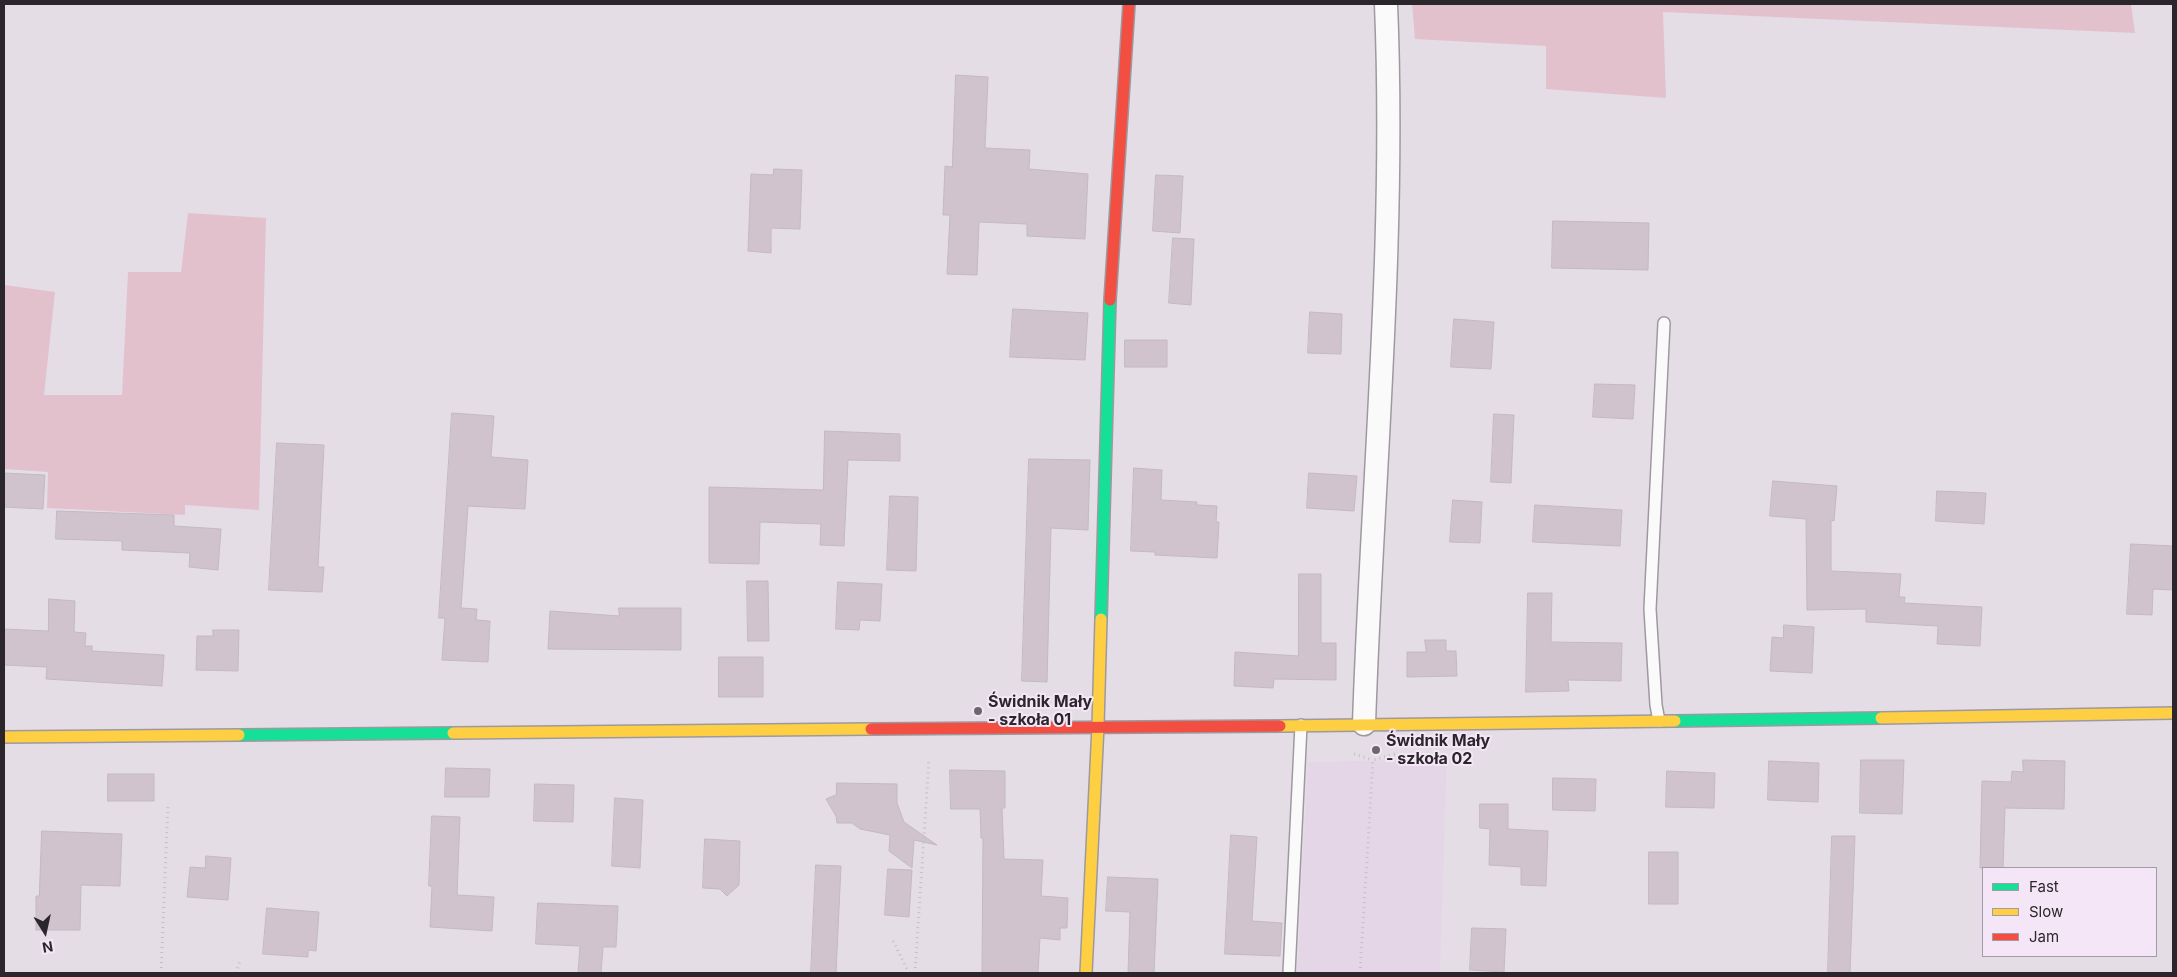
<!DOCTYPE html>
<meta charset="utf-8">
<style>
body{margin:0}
#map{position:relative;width:2177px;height:977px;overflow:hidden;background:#e4dde6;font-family:Inter,sans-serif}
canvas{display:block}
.frame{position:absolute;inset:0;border:5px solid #2b262c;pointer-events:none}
.legend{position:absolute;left:1982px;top:867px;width:175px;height:90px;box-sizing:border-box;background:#f5e6f7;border:1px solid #a499a6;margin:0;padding:6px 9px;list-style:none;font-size:15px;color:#2b262c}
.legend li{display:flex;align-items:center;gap:10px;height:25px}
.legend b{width:25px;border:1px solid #a499a6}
.north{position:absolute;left:20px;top:907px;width:50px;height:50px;-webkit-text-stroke:4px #f5e6f7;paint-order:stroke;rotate:170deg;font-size:14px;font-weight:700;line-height:20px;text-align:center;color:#2b262c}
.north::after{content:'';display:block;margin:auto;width:18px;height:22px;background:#2b262c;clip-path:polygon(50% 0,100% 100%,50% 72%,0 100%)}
</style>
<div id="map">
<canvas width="2177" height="977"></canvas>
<div class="frame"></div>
<ul class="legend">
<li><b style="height:6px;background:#16e098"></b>Fast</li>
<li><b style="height:6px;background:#ffcf43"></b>Slow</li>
<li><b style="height:6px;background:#f24e42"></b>Jam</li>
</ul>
<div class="north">N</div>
</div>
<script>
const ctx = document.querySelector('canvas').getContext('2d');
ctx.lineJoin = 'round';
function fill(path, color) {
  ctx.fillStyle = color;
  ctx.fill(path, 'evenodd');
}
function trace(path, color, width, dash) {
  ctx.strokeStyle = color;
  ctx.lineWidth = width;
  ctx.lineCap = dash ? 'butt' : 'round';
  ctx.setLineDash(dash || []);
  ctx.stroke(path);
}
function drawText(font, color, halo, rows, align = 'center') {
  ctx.font = font + ' Inter,sans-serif';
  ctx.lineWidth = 4;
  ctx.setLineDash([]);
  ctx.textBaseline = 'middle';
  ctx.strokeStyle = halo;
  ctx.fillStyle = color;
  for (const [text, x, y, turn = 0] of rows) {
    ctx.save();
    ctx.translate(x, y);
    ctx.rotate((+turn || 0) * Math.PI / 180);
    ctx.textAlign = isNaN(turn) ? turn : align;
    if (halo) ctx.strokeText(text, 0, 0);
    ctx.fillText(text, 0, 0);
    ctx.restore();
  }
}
fill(new Path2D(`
 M 1447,759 L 1440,973 L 1297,973 L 1308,762 Z`), '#e4d6e7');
fill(new Path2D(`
 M 1412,4 L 2131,4 L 2135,33 L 1663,12 L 1666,98 L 1546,89 L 1546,46 L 1415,39 Z
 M 188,213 L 266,218 L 259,510 L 185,505 L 185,515 L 47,508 L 48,472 L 4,469 L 4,285 L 55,292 L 44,395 L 122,395 L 128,272 L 181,272 Z`), '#e2c1cd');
const building = new Path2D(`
 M 956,75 L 988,77 L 985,148 L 1030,150 L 1029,169 L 1088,174 L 1085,239 L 1027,236 L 1027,224 L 979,222 L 977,275 L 947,274 L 950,215 L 943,215 L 945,166 L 952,167 Z
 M 774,169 L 802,170 L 800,229 L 771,228 L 771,253 L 748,251 L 751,174 L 773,175 Z
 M 1156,175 L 1183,176 L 1180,233 L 1153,231 Z
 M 1553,221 L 1649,223 L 1648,270 L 1552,268 Z
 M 1173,238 L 1194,239 L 1191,305 L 1169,303 Z
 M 1013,309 L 1088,313 L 1085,360 L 1010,357 Z
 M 1310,312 L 1342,314 L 1341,354 L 1308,353 Z
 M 1454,319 L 1494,322 L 1491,369 L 1451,367 Z
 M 1125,340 L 1167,340 L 1167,367 L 1125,367 Z
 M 1595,384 L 1635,385 L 1633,419 L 1593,417 Z
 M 452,413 L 494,416 L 491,457 L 528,460 L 525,509 L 468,506 L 461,608 L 477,609 L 476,620 L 490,621 L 488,662 L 442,660 L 445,618 L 439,618 Z
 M 1494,414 L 1514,415 L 1511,483 L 1491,482 Z
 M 825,431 L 900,434 L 900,461 L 848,460 L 844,546 L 820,545 L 821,524 L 760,522 L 759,564 L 709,563 L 709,487 L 823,490 Z
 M 277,443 L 324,445 L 318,567 L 324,567 L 322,592 L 269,590 Z
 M 1029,459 L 1090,460 L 1088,530 L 1051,528 L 1047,682 L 1022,681 Z
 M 1134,468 L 1162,470 L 1161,500 L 1197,502 L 1197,505 L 1217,506 L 1216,522 L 1219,522 L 1217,558 L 1155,555 L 1155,552 L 1131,551 Z
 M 4,473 L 45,475 L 43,509 L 4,507 Z
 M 1309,473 L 1357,476 L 1354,511 L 1307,508 Z
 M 1773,481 L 1837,486 L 1834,521 L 1831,520 L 1831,571 L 1901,574 L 1899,597 L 1905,597 L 1904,603 L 1982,607 L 1980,646 L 1937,644 L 1938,626 L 1866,622 L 1866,609 L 1807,610 L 1806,519 L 1770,516 Z
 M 1937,491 L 1986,493 L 1984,524 L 1936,521 Z
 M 890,496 L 918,497 L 916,571 L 887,570 Z
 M 1453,500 L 1482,502 L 1480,543 L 1450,542 Z
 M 1535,505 L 1622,510 L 1620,546 L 1533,542 Z
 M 57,511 L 174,515 L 174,526 L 221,529 L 218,570 L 189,567 L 190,553 L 122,550 L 122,541 L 56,539 Z
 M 2131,544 L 2173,546 L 2173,590 L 2153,589 L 2152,615 L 2127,614 Z
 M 1299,574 L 1321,574 L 1321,643 L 1336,643 L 1336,680 L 1274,679 L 1273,688 L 1234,686 L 1235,652 L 1298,656 Z
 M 747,581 L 768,581 L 769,641 L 748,641 Z
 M 838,582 L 882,584 L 880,621 L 860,620 L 859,630 L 836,629 Z
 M 1528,593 L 1552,593 L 1551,642 L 1622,643 L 1621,681 L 1568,680 L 1569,691 L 1526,692 Z
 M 49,599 L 75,601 L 74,632 L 86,633 L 85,646 L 92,646 L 92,651 L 164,655 L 162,686 L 46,679 L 47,667 L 4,665 L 4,629 L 48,631 Z
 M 619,608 L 681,608 L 681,650 L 548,649 L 550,611 L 619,616 Z
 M 1784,625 L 1814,627 L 1812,673 L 1770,671 L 1772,637 L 1783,638 Z
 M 213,630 L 239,630 L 238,671 L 196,670 L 197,636 L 213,636 Z
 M 1425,640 L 1446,640 L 1446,651 L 1456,651 L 1457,676 L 1407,677 L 1407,652 L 1426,652 Z
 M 719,657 L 763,657 L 763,697 L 719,697 Z
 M 1861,760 L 1904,760 L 1902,814 L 1860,813 Z
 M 2023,760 L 2065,761 L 2064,809 L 2005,808 L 2003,868 L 1980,868 L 1982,781 L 2011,782 L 2012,771 L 2023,772 Z
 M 1769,761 L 1819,763 L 1818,802 L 1768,800 Z
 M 446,768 L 490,769 L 489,797 L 445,797 Z
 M 950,770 L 1005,771 L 1005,808 L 1002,808 L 1004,859 L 1043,860 L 1041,896 L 1068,898 L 1067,928 L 1060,928 L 1060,940 L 1040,938 L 1038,973 L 982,973 L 983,838 L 981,838 L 980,809 L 951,809 Z
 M 1667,771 L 1715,773 L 1714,808 L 1666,807 Z
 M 108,774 L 154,774 L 154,801 L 108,801 Z
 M 1553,778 L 1596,779 L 1595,811 L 1553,810 Z
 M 837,783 L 897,784 L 897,803 L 904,822 L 937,845 L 914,840 L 912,868 L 889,851 L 890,835 L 860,829 L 852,823 L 837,823 L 836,816 L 826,799 L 836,795 Z
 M 535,784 L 574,785 L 573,822 L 534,821 Z
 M 615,798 L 643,800 L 640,868 L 612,866 Z
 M 1480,804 L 1508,804 L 1508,829 L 1548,831 L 1546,886 L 1521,885 L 1521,867 L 1489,865 L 1490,829 L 1480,828 Z
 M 432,816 L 460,817 L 457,895 L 494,897 L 492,931 L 430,927 L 432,886 L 429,886 Z
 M 42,831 L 122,834 L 120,886 L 81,885 L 80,930 L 36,930 L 36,896 L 39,896 Z
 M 1231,835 L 1257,837 L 1252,921 L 1282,923 L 1280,956 L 1225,954 Z
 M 1832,836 L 1855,836 L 1850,973 L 1828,973 Z
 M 705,839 L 740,841 L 739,885 L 727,896 L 720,889 L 703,888 Z
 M 1649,852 L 1678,852 L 1678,904 L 1649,904 Z
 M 206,856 L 231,858 L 228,900 L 187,897 L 190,867 L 205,868 Z
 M 816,865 L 841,866 L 836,973 L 811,973 Z
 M 888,869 L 912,870 L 909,917 L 885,915 Z
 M 1108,877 L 1158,879 L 1154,973 L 1128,973 L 1130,912 L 1106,911 Z
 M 538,903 L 618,906 L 616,947 L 603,947 L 601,973 L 578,973 L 580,946 L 536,944 Z
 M 267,908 L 319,912 L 316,951 L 308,950 L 308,957 L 263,954 Z
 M 1472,928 L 1506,929 L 1504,972 L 1470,970 Z`);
fill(building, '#d1c3ce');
trace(building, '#c1bac1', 1);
const lane = new Path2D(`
 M 1659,721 L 1656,705 L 1650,609 L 1664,323
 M 1289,973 L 1301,725`);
const street = new Path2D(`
 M 1364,724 C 1372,484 1396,244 1386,4`);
const fast = new Path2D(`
 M 1101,619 L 1110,300
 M 1675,721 L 1881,718
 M 239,735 L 453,733`);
const slow = new Path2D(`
 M 1881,718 L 2173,713
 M 1280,726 L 1675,721
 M 453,733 L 871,729
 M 4,737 L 239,735
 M 1086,973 L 1098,726 L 1101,619`);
const jam = new Path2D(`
 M 1110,300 L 1129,4
 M 871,729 L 1280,726`);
trace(lane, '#9e999f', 14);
trace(street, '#9e999f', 25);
trace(fast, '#9e999f', 14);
trace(slow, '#9e999f', 14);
trace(jam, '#9e999f', 14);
trace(new Path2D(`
 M 1354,754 L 1373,760
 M 893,941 L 909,973
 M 161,973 L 168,803
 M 236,973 L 240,961
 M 915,973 L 929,759
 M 1360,973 L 1373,760 L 1395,754`), '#c3c0c3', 3, [1, 4]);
trace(lane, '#fbfafb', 11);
trace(street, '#fbfafb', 22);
trace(fast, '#16e098', 11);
trace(slow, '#ffcf43', 11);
trace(jam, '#f24e42', 11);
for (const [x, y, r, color] of [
 [978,711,5,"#6c666d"],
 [1376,750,5,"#6c666d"]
]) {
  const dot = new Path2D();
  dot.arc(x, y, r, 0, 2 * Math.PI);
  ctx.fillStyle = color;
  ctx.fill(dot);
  trace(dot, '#f5e6f7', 2);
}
drawText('bold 16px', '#2b262c', '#f5e6f7', [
 ["Świdnik Mały",988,702],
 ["- szkoła 01",988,720],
 ["Świdnik Mały",1386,741],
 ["- szkoła 02",1386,759]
], 'left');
</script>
